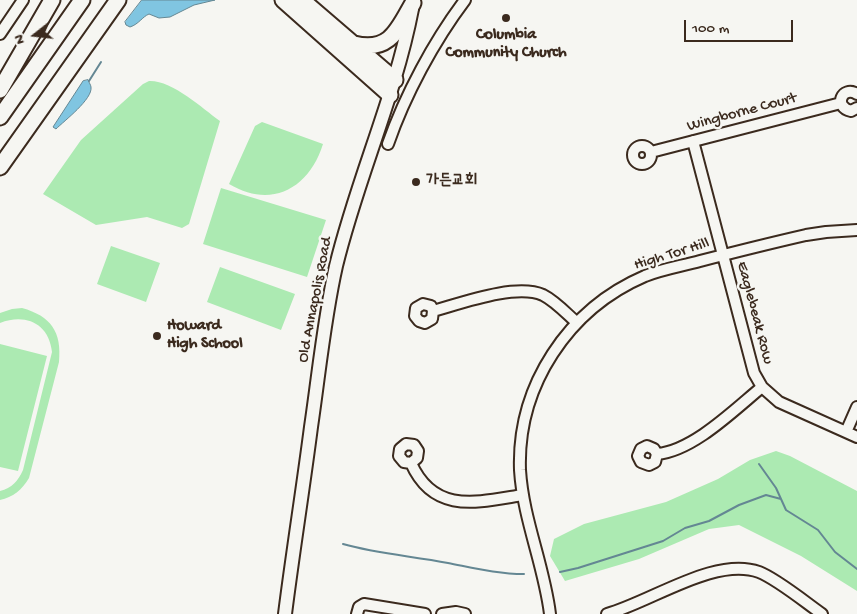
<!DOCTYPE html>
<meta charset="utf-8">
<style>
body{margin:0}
#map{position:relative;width:857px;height:614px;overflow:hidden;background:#f6f6f2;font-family:"Gochi Hand",sans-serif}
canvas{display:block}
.north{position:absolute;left:10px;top:10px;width:50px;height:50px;-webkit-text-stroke:4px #f6f6f2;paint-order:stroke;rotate:254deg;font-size:14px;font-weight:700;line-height:20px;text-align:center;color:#3b2a1e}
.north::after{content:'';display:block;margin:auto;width:18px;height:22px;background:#3b2a1e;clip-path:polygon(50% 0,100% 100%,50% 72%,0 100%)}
.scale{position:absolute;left:684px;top:20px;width:109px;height:22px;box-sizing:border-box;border:2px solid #3b2a1e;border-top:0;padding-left:6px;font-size:15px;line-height:18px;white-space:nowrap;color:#3b2a1e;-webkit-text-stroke:4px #f6f6f2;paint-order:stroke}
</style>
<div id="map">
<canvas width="857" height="614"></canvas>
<div class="north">N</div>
<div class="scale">100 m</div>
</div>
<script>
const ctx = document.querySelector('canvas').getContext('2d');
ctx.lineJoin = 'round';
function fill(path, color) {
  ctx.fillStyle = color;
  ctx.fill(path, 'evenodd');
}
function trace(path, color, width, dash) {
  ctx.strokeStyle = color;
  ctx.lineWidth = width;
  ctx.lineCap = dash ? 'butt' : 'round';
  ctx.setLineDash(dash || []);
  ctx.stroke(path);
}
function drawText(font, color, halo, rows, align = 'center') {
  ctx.font = font + ' "Gochi Hand","Poor Story",sans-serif';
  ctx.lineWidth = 5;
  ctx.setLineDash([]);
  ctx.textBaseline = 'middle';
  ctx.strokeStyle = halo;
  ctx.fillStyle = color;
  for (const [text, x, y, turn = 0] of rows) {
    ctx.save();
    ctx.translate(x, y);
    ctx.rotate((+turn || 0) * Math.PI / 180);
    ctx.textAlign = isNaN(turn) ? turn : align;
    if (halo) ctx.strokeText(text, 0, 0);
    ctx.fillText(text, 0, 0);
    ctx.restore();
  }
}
fill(new Path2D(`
 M 149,81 C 172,80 202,108 220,121 L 189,224 L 182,228 L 147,217 L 96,225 L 43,194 L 81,140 L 143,84 Z
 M 262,122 L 323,144 C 309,189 271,209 229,184 L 255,126 Z
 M 221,188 L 326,220 L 307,277 L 203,244 Z
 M 111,246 L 160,263 L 146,302 L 97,284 Z
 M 220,267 L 295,294 L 281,330 L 207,302 Z
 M 22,308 C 51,316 62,332 59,362 L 29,478 C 22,490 13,497 0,500 L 0,491 C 12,488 18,481 23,470 L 52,352 C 49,323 25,313 0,323 L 0,313 L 12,309 Z
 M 0,344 L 47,356 L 18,471 L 0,467 Z
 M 776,451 L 790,456 L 857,491 L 857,591 L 801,556 L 739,525 L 709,529 L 639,559 L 565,581 L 550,556 L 554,539 L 584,524 L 666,502 L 718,479 L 750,460 Z`), '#aceab2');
const water = new Path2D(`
 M 142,0 L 215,0 L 194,5 L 170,17 L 159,18 L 149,14 C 142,17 139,24 130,27 L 126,25 L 125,22 Z
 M 88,80 C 88,81 91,85 91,87 C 93,99 64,121 56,129 L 53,127 L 83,81 Z`);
fill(water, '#80c5e1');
trace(water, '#648793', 1);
trace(new Path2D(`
 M 89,81 L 101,62
 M 759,464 L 776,488 L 786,510 L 818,530 L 835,552 L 857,569
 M 343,544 C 378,554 413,556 448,563 C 474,568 498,574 524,574
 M 560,572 L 578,568 L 663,541 L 685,528 L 709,521 L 739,505 L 766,495 L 781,499`), '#648793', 2);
const minor = new Path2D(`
 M 0,34 L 23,0
 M 857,94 C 842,85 833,107 851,111 L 857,108
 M 693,141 L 754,373 L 762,387 L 779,402 L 857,437
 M 388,144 C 405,95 434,41 465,0
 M633 155a9 9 0 1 1 18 0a9 9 0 1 1-18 0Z
 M 651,152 L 841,103
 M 433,311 L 432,319 L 425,323 L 419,321 L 415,316 L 416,308 L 423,304 L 431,306 L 433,311 C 462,303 516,283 543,295 C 555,301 566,313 576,322
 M 846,432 L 857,407
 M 657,454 L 654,449 L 647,446 L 641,449 L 638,456 L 641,462 L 649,465 L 655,462 L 657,454 C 693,451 734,410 762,387
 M 411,463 L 404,462 L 399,456 L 400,449 L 406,444 L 414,445 L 418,451 L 417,458 L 411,463 C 434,515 478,502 523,495
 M 357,614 L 359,607 L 364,604 L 425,614
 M 442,614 L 456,612 L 465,614
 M 550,614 C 544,565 523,519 520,470 C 517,386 568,309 645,276 C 663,269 682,266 700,261 C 735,252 771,243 806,235 L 826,232 L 857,230
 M 607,614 C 651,602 715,556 759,572 C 777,579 805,602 822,614`);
const major = new Path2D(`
 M 285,614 C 293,551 303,489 311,427 C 319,373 324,319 336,266 C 357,179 395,97 412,9`);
const highway = new Path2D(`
 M 283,0 L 390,95
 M 302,0 L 395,80
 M 354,44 C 390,53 398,29 413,3
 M 0,90 L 52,0
 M 0,117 L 82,0
 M 0,167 L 118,0`);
trace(minor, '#3b2a1e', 14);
trace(major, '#3b2a1e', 16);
trace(highway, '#3b2a1e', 19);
trace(minor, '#f6f6f2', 10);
trace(major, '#f6f6f2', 12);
trace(highway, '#f6f6f2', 15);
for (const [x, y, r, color] of [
 [506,18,5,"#3b2a1e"],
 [416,182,5,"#3b2a1e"],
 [157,336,5,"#3b2a1e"]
]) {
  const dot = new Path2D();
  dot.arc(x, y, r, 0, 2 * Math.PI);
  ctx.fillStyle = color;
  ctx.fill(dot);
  trace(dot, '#f6f6f2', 2);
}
drawText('bold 16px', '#3b2a1e', '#f6f6f2', [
 ["Columbia",506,36,"center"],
 ["Community Church",506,54,"center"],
 ["가든교회",426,182],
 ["Howard",167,327],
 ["High School",167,345]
], 'left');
drawText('16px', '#3b2a1e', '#f6f6f2', [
 ["Wingborne Court",742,113,-15],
 ["High Tor Hill",672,255,-17],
 ["Old Annapolis Road",316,300,-79],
 ["Eaglebeak Row",754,313,75]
]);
</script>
